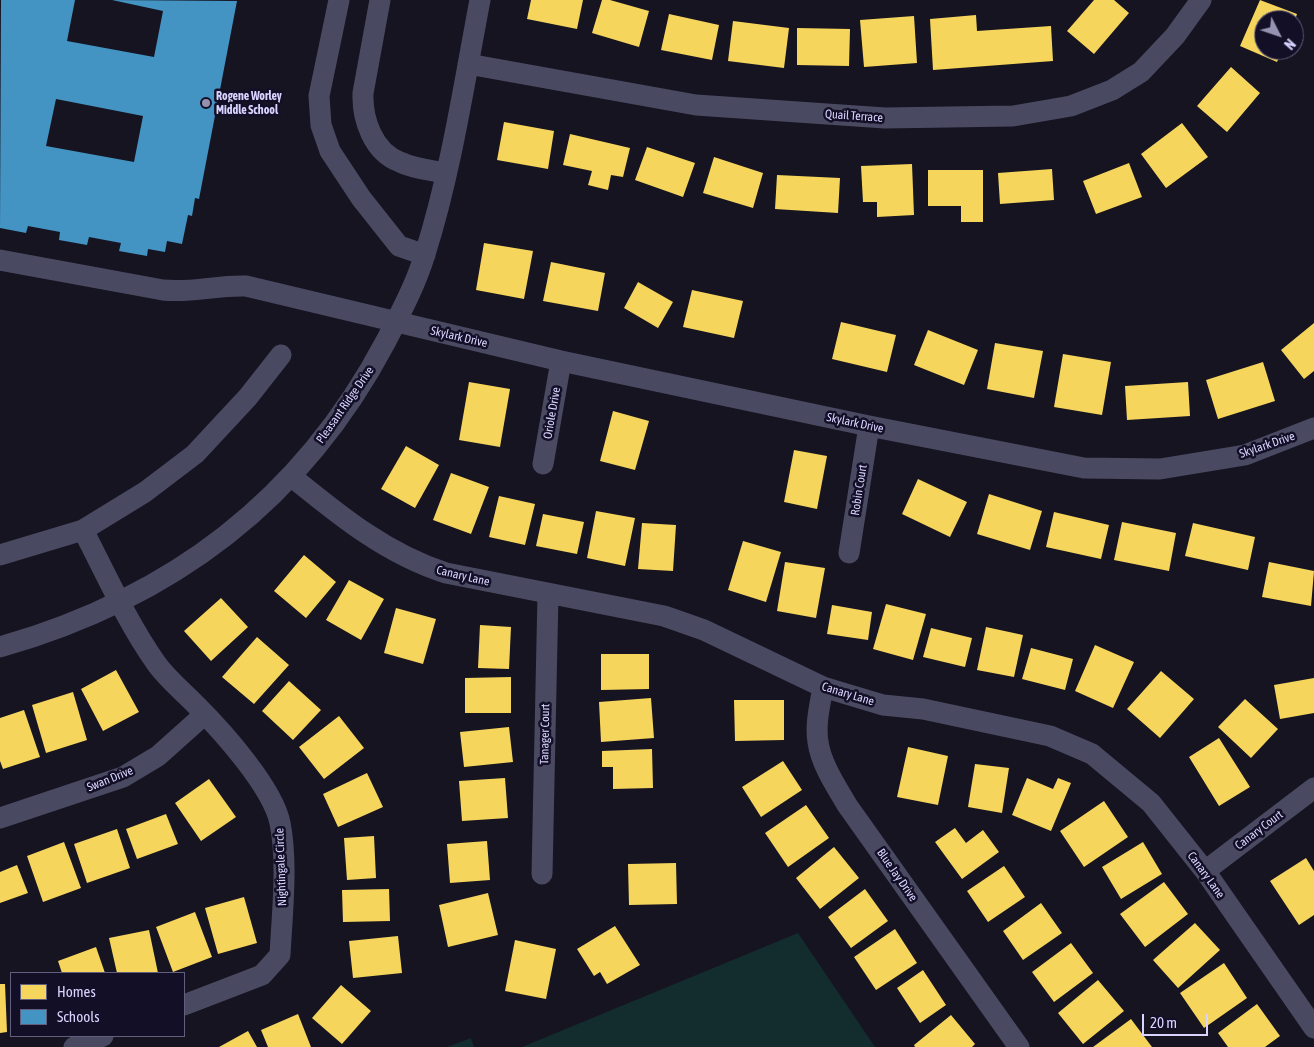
<!DOCTYPE html>
<style>
body{margin:0}
#map{position:relative;width:1314px;height:1047px;overflow:hidden;background:#161421;font-family:"Asap Condensed",sans-serif}
canvas{display:block}
.legend{position:absolute;left:10px;top:972px;width:175px;height:65px;box-sizing:border-box;background:#130f26;border:1px solid #625e7d;margin:0;padding:6px 9px;list-style:none;font-size:15px;color:#d9d4ff}
.legend li{display:flex;align-items:center;gap:10px;height:25px}
.legend b{width:25px;border:1px solid #625e7d}
.north{position:absolute;left:1254px;top:10px;width:50px;height:50px;box-sizing:border-box;background:#130f26;border:1px solid #625e7d;border-radius:50%;rotate:131deg;font-size:14px;font-weight:700;line-height:20px;text-align:center;color:#d9d4ff}
.north::after{content:'';display:block;margin:auto;width:18px;height:22px;background:#9591b1;clip-path:polygon(50% 0,100% 100%,50% 72%,0 100%)}
.scale{position:absolute;left:1142px;top:1014px;width:66px;height:22px;box-sizing:border-box;border:2px solid #d9d4ff;border-top:0;padding-left:6px;font-size:15px;line-height:18px;white-space:nowrap;color:#d9d4ff;-webkit-text-stroke:4px #130f26;paint-order:stroke}
</style>
<div id="map">
<canvas width="1314" height="1047"></canvas>
<ul class="legend">
<li><b style="height:14px;background:#f6d55c"></b>Homes</li>
<li><b style="height:14px;background:#4393c3"></b>Schools</li>
</ul>
<div class="north">N</div>
<div class="scale">20 m</div>
</div>
<script>
const ctx = document.querySelector('canvas').getContext('2d');
ctx.lineJoin = 'round';
function fill(path, color) {
  ctx.fillStyle = color;
  ctx.fill(path, 'evenodd');
}
function trace(path, color, width, dash) {
  ctx.strokeStyle = color;
  ctx.lineWidth = width;
  ctx.lineCap = dash ? 'butt' : 'round';
  ctx.setLineDash(dash || []);
  ctx.stroke(path);
}
function drawText(font, color, halo, rows, align = 'center') {
  ctx.font = font + ' "Asap Condensed",sans-serif';
  ctx.lineWidth = 5;
  ctx.setLineDash([]);
  ctx.textBaseline = 'middle';
  ctx.strokeStyle = halo;
  ctx.fillStyle = color;
  for (const [text, x, y, turn = 0] of rows) {
    ctx.save();
    ctx.translate(x, y);
    ctx.rotate((+turn || 0) * Math.PI / 180);
    ctx.textAlign = isNaN(turn) ? turn : align;
    if (halo) ctx.strokeText(text, 0, 0);
    ctx.fillText(text, 0, 0);
    ctx.restore();
  }
}
fill(new Path2D(`
 M 798,933 L 875,1047 L 522,1047 Z
 M 471,1038 L 474,1047 L 447,1047 Z`), '#132c2d');
fill(new Path2D(`
 M 531,0 L 583,0 L 577,29 L 527,19 Z
 M 602,0 L 610,0 L 649,11 L 639,47 L 592,33 Z
 M 1094,0 L 1114,0 L 1129,13 L 1094,54 L 1067,31 Z
 M 1260,0 L 1297,14 L 1295,20 L 1264,20 L 1264,50 L 1282,50 L 1277,62 L 1240,46 Z
 M 669,14 L 719,25 L 712,60 L 661,50 Z
 M 976,15 L 977,31 L 1051,26 L 1053,61 L 933,70 L 930,19 Z
 M 914,16 L 917,63 L 864,67 L 860,20 Z
 M 733,21 L 789,28 L 784,68 L 728,61 Z
 M 797,28 L 850,29 L 849,66 L 797,65 Z
 M 1231,67 L 1260,93 L 1227,132 L 1197,106 Z
 M 504,122 L 554,131 L 548,169 L 497,160 Z
 M 1182,123 L 1208,157 L 1166,188 L 1141,154 Z
 M 570,134 L 630,148 L 623,177 L 611,175 L 608,190 L 588,185 L 592,171 L 563,165 Z
 M 647,147 L 695,163 L 683,197 L 635,180 Z
 M 714,157 L 763,173 L 753,208 L 703,193 Z
 M 1129,163 L 1142,197 L 1096,214 L 1083,181 Z
 M 912,164 L 914,215 L 877,217 L 877,202 L 863,202 L 861,166 Z
 M 1052,169 L 1054,200 L 1000,204 L 998,173 Z
 M 928,170 L 983,170 L 983,222 L 961,222 L 961,206 L 928,206 Z
 M 777,175 L 840,178 L 838,213 L 775,209 Z
 M 484,243 L 533,251 L 524,299 L 476,290 Z
 M 551,262 L 605,273 L 598,311 L 543,301 Z
 M 638,282 L 673,302 L 658,328 L 624,308 Z
 M 692,290 L 743,301 L 734,338 L 683,327 Z
 M 841,322 L 896,335 L 887,372 L 832,359 Z
 M 1314,323 L 1314,371 L 1304,379 L 1281,350 Z
 M 928,330 L 978,350 L 964,385 L 914,365 Z
 M 995,343 L 1043,351 L 1034,398 L 987,389 Z
 M 1063,354 L 1111,362 L 1102,415 L 1054,407 Z
 M 1263,362 L 1275,401 L 1218,419 L 1206,380 Z
 M 469,382 L 510,389 L 500,447 L 459,440 Z
 M 1188,382 L 1190,416 L 1127,420 L 1125,386 Z
 M 613,411 L 649,421 L 635,470 L 600,461 Z
 M 406,446 L 439,465 L 415,508 L 381,489 Z
 M 794,450 L 827,456 L 817,509 L 784,502 Z
 M 451,473 L 489,487 L 471,534 L 433,520 Z
 M 918,479 L 967,502 L 950,537 L 902,514 Z
 M 989,494 L 1042,511 L 1030,550 L 977,534 Z
 M 499,496 L 535,504 L 525,545 L 489,537 Z
 M 596,511 L 635,518 L 625,566 L 587,558 Z
 M 1054,512 L 1109,525 L 1101,559 L 1046,547 Z
 M 543,514 L 584,522 L 577,554 L 536,546 Z
 M 1122,522 L 1176,533 L 1169,571 L 1114,560 Z
 M 642,523 L 676,525 L 673,571 L 638,569 Z
 M 1193,523 L 1255,537 L 1248,570 L 1185,556 Z
 M 743,541 L 781,552 L 766,602 L 728,590 Z
 M 304,555 L 336,582 L 306,618 L 274,591 Z
 M 785,562 L 825,568 L 816,618 L 777,611 Z
 M 1269,562 L 1314,571 L 1311,606 L 1262,597 Z
 M 349,580 L 384,599 L 361,640 L 326,620 Z
 M 221,598 L 248,627 L 211,661 L 184,631 Z
 M 886,604 L 926,614 L 913,660 L 873,649 Z
 M 832,605 L 872,612 L 868,640 L 827,634 Z
 M 396,608 L 436,619 L 423,664 L 384,653 Z
 M 480,625 L 511,627 L 509,669 L 478,668 Z
 M 986,627 L 1023,635 L 1014,677 L 977,670 Z
 M 931,628 L 972,638 L 965,667 L 923,657 Z
 M 257,637 L 289,665 L 254,704 L 222,677 Z
 M 1095,645 L 1134,662 L 1113,708 L 1075,691 Z
 M 1031,648 L 1073,659 L 1065,690 L 1022,679 Z
 M 601,654 L 649,654 L 649,689 L 601,690 Z
 M 116,670 L 139,712 L 103,731 L 81,689 Z
 M 1161,671 L 1194,699 L 1160,738 L 1127,709 Z
 M 511,677 L 511,713 L 465,713 L 465,678 Z
 M 1314,678 L 1314,713 L 1280,719 L 1274,685 Z
 M 289,681 L 321,710 L 293,740 L 262,711 Z
 M 73,692 L 87,740 L 46,753 L 32,705 Z
 M 651,698 L 654,738 L 601,742 L 599,702 Z
 M 1245,699 L 1278,729 L 1251,758 L 1218,727 Z
 M 734,700 L 784,700 L 784,740 L 735,741 Z
 M 24,710 L 40,757 L 3,769 L 0,761 L 0,718 Z
 M 339,716 L 364,748 L 324,779 L 299,747 Z
 M 509,727 L 513,762 L 464,767 L 460,732 Z
 M 1219,738 L 1250,787 L 1219,806 L 1189,757 Z
 M 908,747 L 948,756 L 938,805 L 897,797 Z
 M 652,749 L 653,788 L 613,789 L 613,767 L 602,767 L 602,751 Z
 M 783,761 L 802,790 L 761,817 L 742,787 Z
 M 975,764 L 1009,768 L 1002,813 L 968,807 Z
 M 367,773 L 383,807 L 338,827 L 323,794 Z
 M 505,778 L 508,818 L 462,821 L 459,781 Z
 M 1027,778 L 1053,789 L 1058,778 L 1071,783 L 1051,831 L 1012,815 Z
 M 209,779 L 236,817 L 201,841 L 175,803 Z
 M 1104,801 L 1128,837 L 1084,867 L 1060,831 Z
 M 806,805 L 829,838 L 788,867 L 765,833 Z
 M 166,814 L 178,844 L 137,859 L 126,829 Z
 M 955,828 L 966,843 L 983,830 L 999,852 L 962,879 L 935,842 Z
 M 117,829 L 130,868 L 87,883 L 74,844 Z
 M 374,836 L 376,878 L 347,880 L 344,838 Z
 M 487,841 L 490,880 L 450,883 L 447,844 Z
 M 64,842 L 81,888 L 43,902 L 27,856 Z
 M 1143,842 L 1162,874 L 1121,899 L 1102,867 Z
 M 834,847 L 859,878 L 820,909 L 796,878 Z
 M 1306,858 L 1314,871 L 1314,915 L 1299,925 L 1270,881 Z
 M 676,863 L 677,904 L 629,905 L 628,864 Z
 M 17,865 L 28,893 L 0,903 L 0,872 Z
 M 1004,866 L 1025,897 L 988,922 L 967,891 Z
 M 1164,882 L 1188,914 L 1145,947 L 1120,914 Z
 M 389,889 L 390,921 L 343,922 L 342,890 Z
 M 865,889 L 888,921 L 851,948 L 828,917 Z
 M 488,893 L 498,935 L 448,947 L 439,905 Z
 M 244,897 L 257,943 L 218,954 L 205,908 Z
 M 1041,903 L 1062,933 L 1023,960 L 1003,931 Z
 M 195,912 L 212,957 L 173,972 L 156,927 Z
 M 1195,923 L 1220,950 L 1178,988 L 1153,960 Z
 M 615,926 L 640,965 L 607,984 L 600,972 L 594,976 L 577,949 Z
 M 895,929 L 917,963 L 876,990 L 854,957 Z
 M 149,930 L 158,973 L 117,973 L 109,938 Z
 M 398,936 L 402,973 L 353,978 L 349,941 Z
 M 515,940 L 556,949 L 546,999 L 505,991 Z
 M 1071,943 L 1093,973 L 1054,1002 L 1032,972 Z
 M 96,947 L 105,973 L 62,973 L 58,961 Z
 M 1224,963 L 1247,998 L 1204,1028 L 1180,993 Z
 M 923,970 L 946,1005 L 920,1023 L 897,988 Z
 M 1098,980 L 1124,1011 L 1083,1044 L 1058,1013 Z
 M 0,984 L 5,984 L 7,1032 L 0,1033 Z
 M 341,985 L 371,1011 L 342,1044 L 312,1018 Z
 M 1257,1004 L 1280,1036 L 1265,1047 L 1228,1047 L 1218,1033 Z
 M 298,1014 L 311,1047 L 268,1047 L 261,1030 Z
 M 951,1015 L 975,1044 L 972,1047 L 915,1047 L 914,1045 Z
 M 1131,1019 L 1152,1047 L 1093,1047 Z
 M 248,1031 L 257,1047 L 219,1047 Z`), '#f6d55c');
fill(new Path2D(`
 M 1,0 L 75,0 L 67,41 L 154,57 L 163,11 L 112,0 L 237,1 L 199,199 L 195,198 L 192,216 L 188,215 L 182,244 L 167,241 L 165,252 L 148,249 L 147,256 L 119,251 L 121,243 L 89,237 L 87,245 L 59,240 L 60,232 L 28,226 L 26,233 L 0,228 ZM 56,99 L 143,116 L 134,162 L 46,146 Z`), '#4393c3');
trace(new Path2D(`
 M 339,0 L 319,96 L 321,125 L 330,151 L 361,198 L 399,246 L 425,255
 M 380,0 L 363,93 C 362,119 373,152 400,162 C 414,169 430,170 446,173
 M 468,64 L 696,105 L 885,118 L 1013,116 L 1071,106 L 1112,90 L 1141,72 L 1175,36 L 1201,0
 M 0,260 L 163,290 C 192,293 217,285 246,286 L 561,361 L 869,426 L 1084,468 L 1160,469 L 1245,455 L 1314,428
 M 543,464 L 561,361
 M 291,476 C 339,515 386,554 446,573 L 664,616 L 704,630 L 823,687 L 883,705 L 923,709 L 1050,736 L 1092,754 L 1151,803 L 1205,871 L 1314,1028
 M 83,530 C 106,574 127,622 156,663 C 167,679 184,692 197,706 C 223,732 273,788 280,823 C 288,863 282,915 280,955 L 262,975 L 184,1005
 M 849,553 L 869,426
 M 0,555 L 83,530 L 145,492 L 195,454 L 248,397 L 281,355
 M 0,647 C 172,598 302,500 386,341 C 400,314 416,284 425,254 C 451,172 464,84 480,0
 M 823,687 C 820,705 815,724 818,742 C 821,764 836,786 847,805 L 1019,1047
 M 0,818 L 123,777 L 158,756 L 205,714
 M 1205,871 L 1314,788
 M 542,874 L 548,594
 M 74,1047 L 103,1036`), '#4a4962', 21);
for (const [x, y, r, color] of [
 [206,103,5,"#9591b1"]
]) {
  const dot = new Path2D();
  dot.arc(x, y, r, 0, 2 * Math.PI);
  ctx.fillStyle = color;
  ctx.fill(dot);
  trace(dot, '#130f26', 2);
}
drawText('bold 12px', '#d9d4ff', '#130f26', [
 ["Rogene Worley",216,96],
 ["Middle School",216,110]
], 'left');
drawText('12px', '#d9d4ff', '#130f26', [
 ["Quail Terrace",854,116,4],
 ["Skylark Drive",459,337,13],
 ["Pleasant Ridge Drive",345,405,-55],
 ["Oriole Drive",552,413,-80],
 ["Skylark Drive",855,423,12],
 ["Skylark Drive",1267,445,-19],
 ["Robin Court",859,490,-81],
 ["Canary Lane",463,576,13],
 ["Canary Lane",848,694,17],
 ["Tanager Court",545,734,-89],
 ["Swan Drive",110,779,-22],
 ["Canary Court",1259,830,-37],
 ["Nightingale Circle",281,867,-92],
 ["Blue Jay Drive",897,875,55],
 ["Canary Lane",1206,875,54]
]);
</script>
